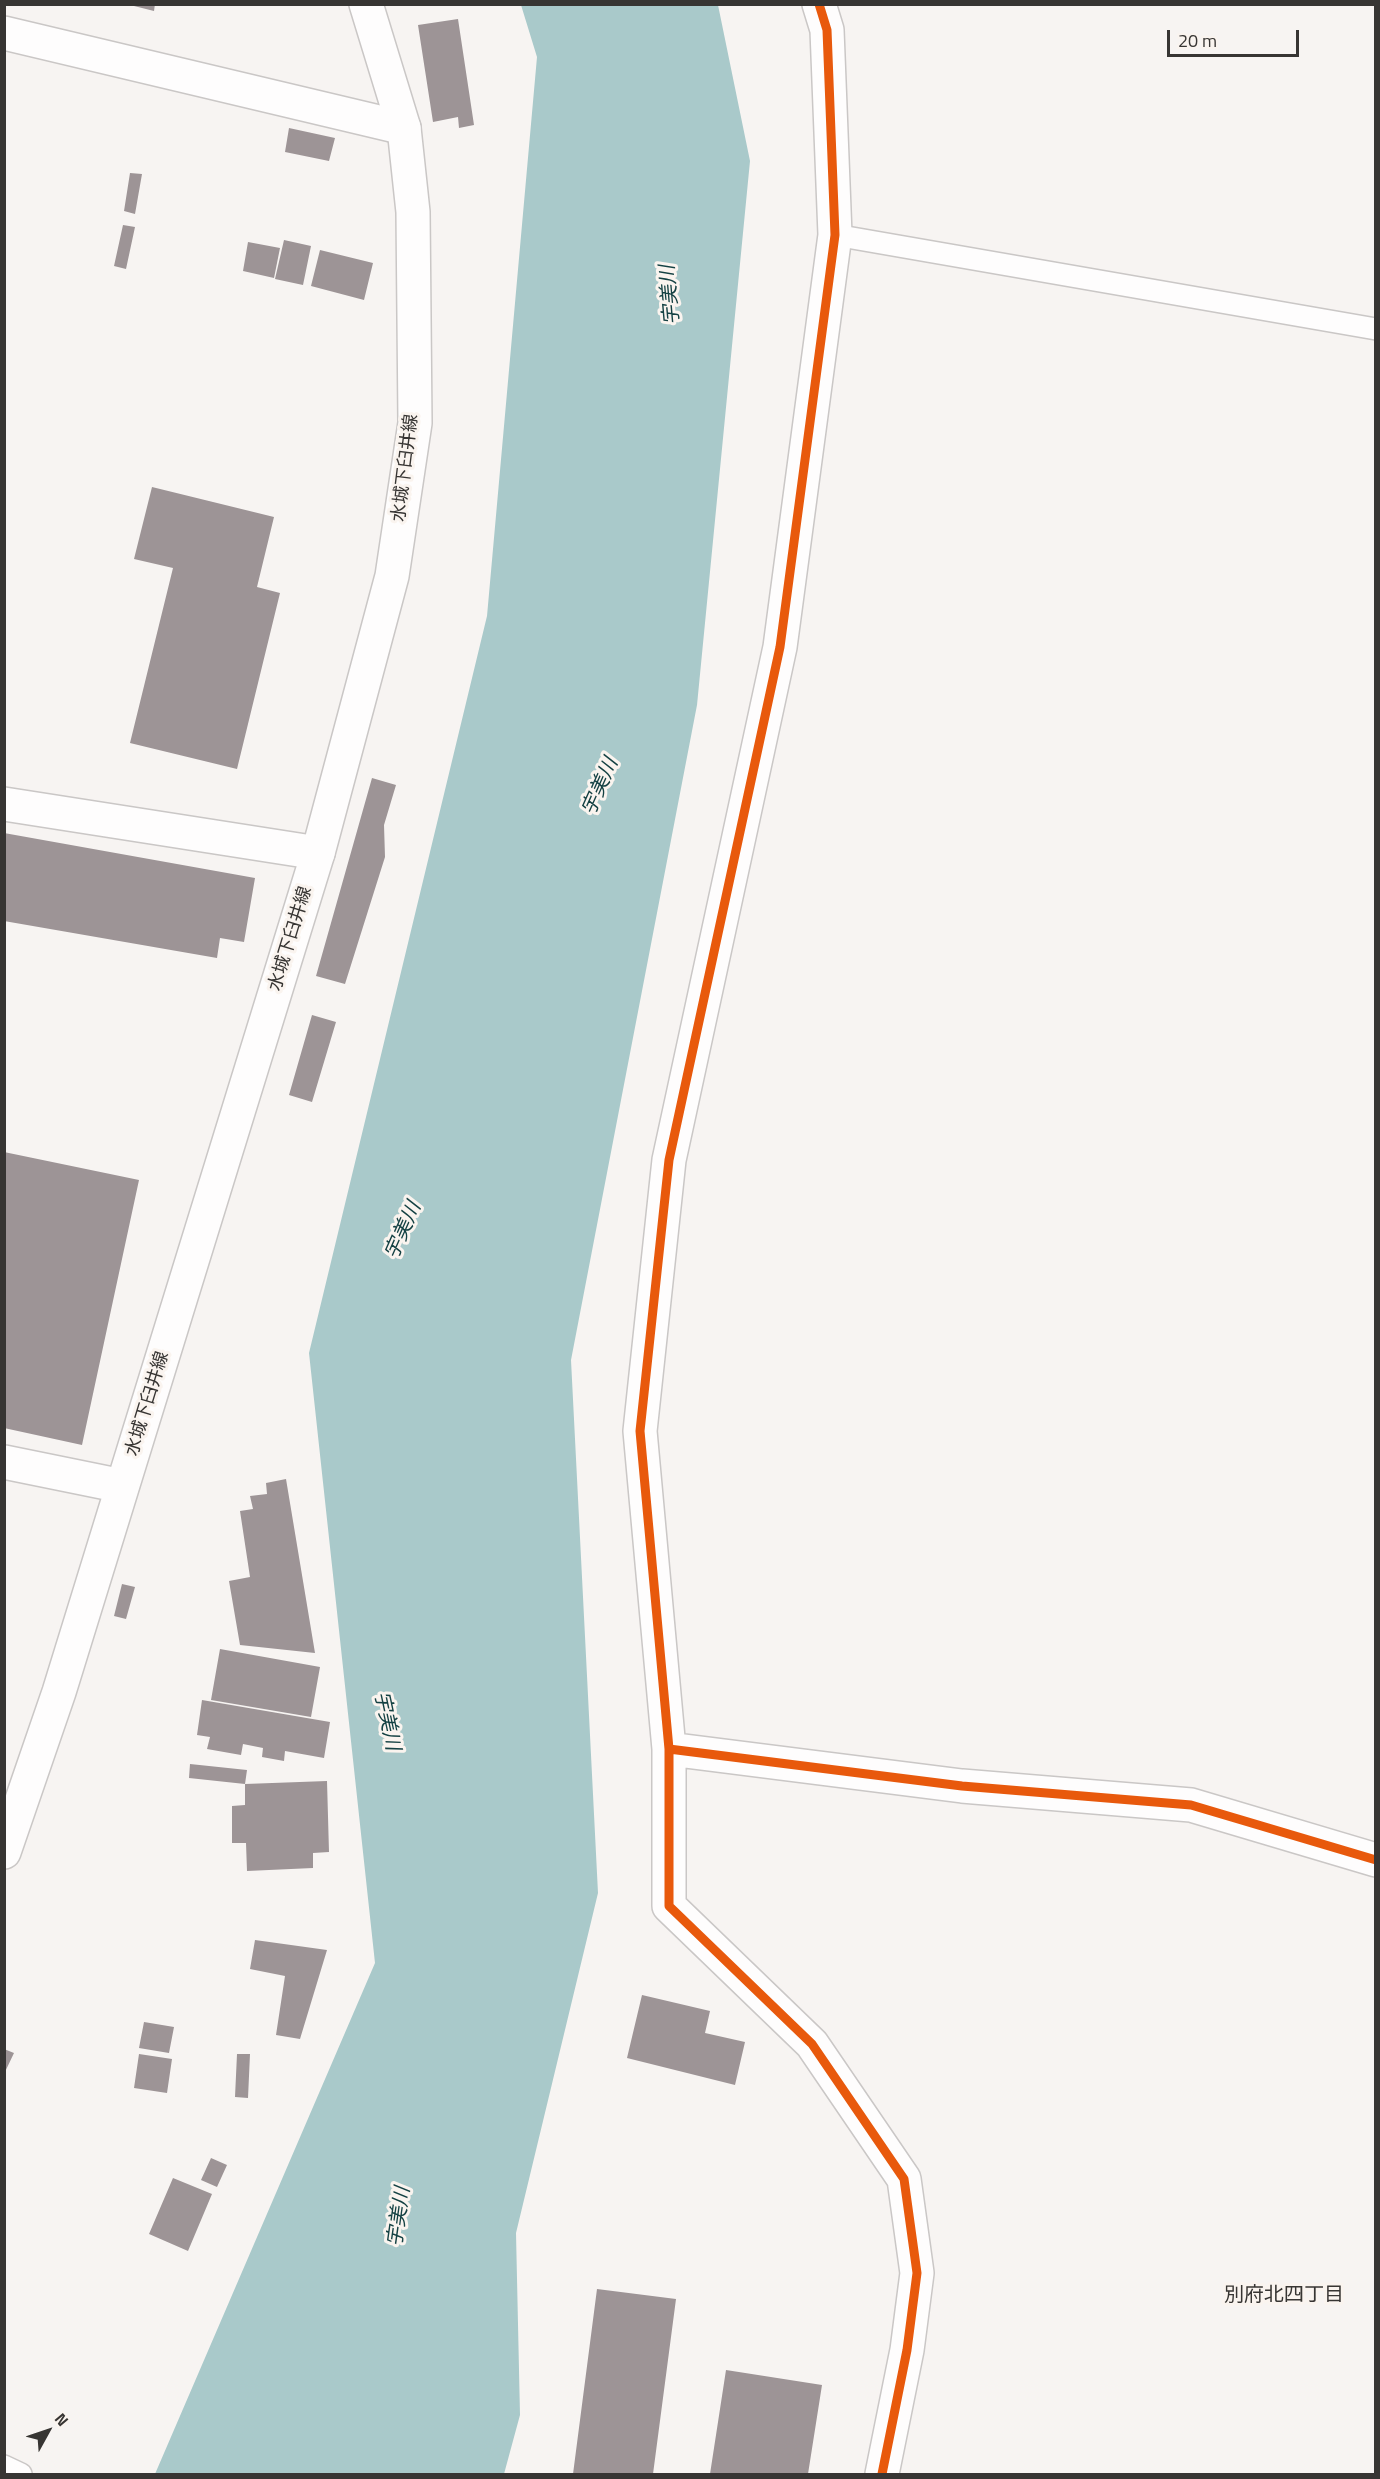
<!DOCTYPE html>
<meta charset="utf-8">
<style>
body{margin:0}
#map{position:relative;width:1380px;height:2479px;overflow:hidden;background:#f7f4f2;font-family:"Titillium Web",sans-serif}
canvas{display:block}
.frame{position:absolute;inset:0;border:6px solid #373533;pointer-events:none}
.north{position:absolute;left:18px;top:2401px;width:60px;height:60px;-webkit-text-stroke:4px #faf4ef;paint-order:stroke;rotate:50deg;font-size:16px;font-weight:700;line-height:24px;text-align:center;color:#373533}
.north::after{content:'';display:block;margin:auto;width:21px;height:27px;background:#373533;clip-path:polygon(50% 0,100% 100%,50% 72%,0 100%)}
.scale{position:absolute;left:1167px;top:30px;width:132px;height:27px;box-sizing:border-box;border:3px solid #373533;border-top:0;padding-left:8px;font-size:18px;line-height:21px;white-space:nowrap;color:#373533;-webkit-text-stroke:4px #faf4ef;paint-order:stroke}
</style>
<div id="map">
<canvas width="1380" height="2479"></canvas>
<div class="frame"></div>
<div class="north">N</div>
<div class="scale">20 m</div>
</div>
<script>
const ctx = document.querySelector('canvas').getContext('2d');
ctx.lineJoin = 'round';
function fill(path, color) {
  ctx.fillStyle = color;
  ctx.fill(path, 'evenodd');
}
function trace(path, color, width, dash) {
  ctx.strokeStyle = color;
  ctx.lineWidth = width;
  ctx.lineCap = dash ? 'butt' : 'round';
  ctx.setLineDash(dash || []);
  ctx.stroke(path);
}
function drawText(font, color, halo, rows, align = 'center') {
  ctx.font = font + ' "Titillium Web","Noto Sans JP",sans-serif';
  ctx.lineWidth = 6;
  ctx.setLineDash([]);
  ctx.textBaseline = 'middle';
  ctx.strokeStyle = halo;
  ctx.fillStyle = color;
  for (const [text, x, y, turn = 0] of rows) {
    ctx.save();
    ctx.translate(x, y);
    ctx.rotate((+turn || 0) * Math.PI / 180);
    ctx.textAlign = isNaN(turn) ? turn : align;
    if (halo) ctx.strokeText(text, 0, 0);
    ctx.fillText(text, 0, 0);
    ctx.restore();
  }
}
fill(new Path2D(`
 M 521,5 L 718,5 L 750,161 L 697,705 L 571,1360 L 598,1893 L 516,2233 L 520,2415 L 504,2474 L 155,2474 L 375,1963 L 309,1353 L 487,616 L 537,57 Z`), '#a9c9ca');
fill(new Path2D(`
 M 126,4 L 155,4 L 154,11 Z
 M 458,19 L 474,125 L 459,128 L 458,117 L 433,122 L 418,25 Z
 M 289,128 L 335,138 L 329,161 L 285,152 Z
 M 130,173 L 142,174 L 135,214 L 124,211 Z
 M 123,225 L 135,227 L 126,269 L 114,266 Z
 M 284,240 L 311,246 L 303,285 L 275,279 Z
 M 248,242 L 280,248 L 274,278 L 243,271 Z
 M 320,250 L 373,263 L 364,300 L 311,286 Z
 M 152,487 L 274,517 L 257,587 L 280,593 L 237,769 L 130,743 L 173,568 L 134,559 Z
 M 372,778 L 396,785 L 384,825 L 385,857 L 345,984 L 316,976 Z
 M 4,833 L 255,878 L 244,942 L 220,938 L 217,958 L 4,921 Z
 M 312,1015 L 336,1022 L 312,1102 L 289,1095 Z
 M 4,1152 L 139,1180 L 82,1445 L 4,1428 Z
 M 286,1479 L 315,1653 L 240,1645 L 229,1581 L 250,1577 L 240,1511 L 253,1509 L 250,1496 L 267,1494 L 266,1483 Z
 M 122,1584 L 135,1587 L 126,1619 L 114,1616 Z
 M 220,1649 L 320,1667 L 311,1717 L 211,1700 Z
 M 202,1700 L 330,1722 L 324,1758 L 285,1751 L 284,1761 L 262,1757 L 263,1748 L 243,1744 L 241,1755 L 207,1749 L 210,1737 L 197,1735 Z
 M 190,1764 L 247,1770 L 245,1784 L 189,1778 Z
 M 327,1781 L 329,1852 L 313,1853 L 313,1868 L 247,1871 L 246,1843 L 232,1843 L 232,1806 L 245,1805 L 245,1784 Z
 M 255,1940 L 327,1950 L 300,2039 L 276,2035 L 285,1976 L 250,1969 Z
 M 642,1995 L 710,2011 L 705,2033 L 745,2042 L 735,2085 L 627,2058 Z
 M 144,2022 L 174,2027 L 169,2053 L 139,2048 Z
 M 4,2049 L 14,2053 L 4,2074 Z
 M 139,2054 L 172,2059 L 167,2093 L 134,2088 Z
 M 237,2054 L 250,2054 L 248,2098 L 235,2097 Z
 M 211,2158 L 227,2165 L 217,2187 L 201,2180 Z
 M 173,2178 L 212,2194 L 188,2251 L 149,2234 Z
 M 597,2289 L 676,2299 L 653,2474 L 573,2474 Z
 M 726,2370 L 822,2385 L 808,2474 L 710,2474 Z`), '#9d9496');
const service = new Path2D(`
 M 835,235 L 1376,329
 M 4,2466 L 21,2474`);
const minor = new Path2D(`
 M 819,4 L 827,30 L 835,235 L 780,647 L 669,1160 L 640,1431 L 669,1749 L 669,1906 L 812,2044 L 904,2179 L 917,2273 L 907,2350 L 882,2474
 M 4,33 L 404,128
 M 4,804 L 318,853
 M 4,1462 L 122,1486
 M 669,1749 L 962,1786 L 1191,1805 L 1376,1860`);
const secondary = new Path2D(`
 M 4,1852 L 59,1692 L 318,853 L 392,576 L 415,423 L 413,212 L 404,128 L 366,4`);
trace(service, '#cac7c6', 24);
trace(minor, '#cac7c6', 36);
trace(secondary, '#cac7c6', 36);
trace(service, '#fefdfd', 21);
trace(minor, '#fefdfd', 33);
trace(secondary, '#fefdfd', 33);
trace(new Path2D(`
 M 819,4 L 827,30 L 835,235 L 780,647 L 669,1160 L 640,1431 L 669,1749 L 669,1906 L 812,2044 L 904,2179 L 917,2273 L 907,2350 L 882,2474
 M 669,1749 L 962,1786 L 1191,1805 L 1376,1860`), '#e8590c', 9);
drawText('18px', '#373533', '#faf4ef', [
 ["水城下臼井線",406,468,-83],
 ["水城下臼井線",291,939,-73],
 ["水城下臼井線",148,1404,-73]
]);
drawText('italic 20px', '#144143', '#faf4ef', [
 ["宇美川",671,295,-95],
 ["宇美川",601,787,-66],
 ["宇美川",404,1231,-66],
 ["宇美川",386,1721,78],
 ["宇美川",400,2217,-82]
]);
drawText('20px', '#373533', '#faf4ef', [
 ["別府北四丁目",1284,2296]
]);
</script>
